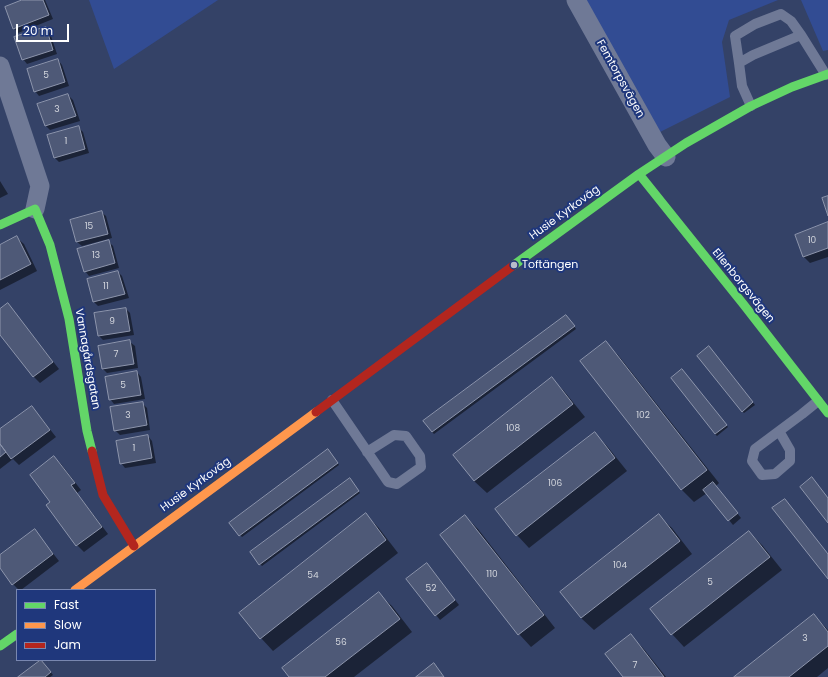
<!DOCTYPE html>
<meta charset="utf-8">
<style>
body{margin:0}
#map{position:relative;width:828px;height:677px;overflow:hidden;background:#344267;font-family:Poppins,sans-serif}
canvas{display:block}
.legend{position:absolute;left:16px;top:589px;width:140px;height:72px;box-sizing:border-box;background:#1f377c;border:1px solid #7987b0;margin:0;padding:5px 7px;list-style:none;font-size:12px;color:#fff}
.legend li{display:flex;align-items:center;gap:8px;height:20px}
.legend b{width:20px;border:1px solid #7987b0}
.scale{position:absolute;left:16px;top:24px;width:53px;height:18px;box-sizing:border-box;border:2px solid #fff;border-top:0;padding-left:5px;font-size:12px;line-height:14px;white-space:nowrap;color:#fff;-webkit-text-stroke:3px #1f377c;paint-order:stroke}
</style>
<div id="map">
<canvas width="828" height="677"></canvas>
<ul class="legend">
<li><b style="height:5px;background:#63d668"></b>Fast</li>
<li><b style="height:5px;background:#ff974d"></b>Slow</li>
<li><b style="height:5px;background:#b3261e"></b>Jam</li>
</ul>
<div class="scale">20 m</div>
</div>
<script>
const ctx = document.querySelector('canvas').getContext('2d');
ctx.lineJoin = 'round';
function fill(path, color) {
  ctx.fillStyle = color;
  ctx.fill(path, 'evenodd');
}
function trace(path, color, width, dash) {
  ctx.strokeStyle = color;
  ctx.lineWidth = width;
  ctx.lineCap = dash ? 'butt' : 'round';
  ctx.setLineDash(dash || []);
  ctx.stroke(path);
}
function drawText(font, color, halo, rows, align = 'center') {
  ctx.font = font + ' Poppins,sans-serif';
  ctx.lineWidth = 4;
  ctx.setLineDash([]);
  ctx.textBaseline = 'middle';
  ctx.strokeStyle = halo;
  ctx.fillStyle = color;
  for (const [text, x, y, turn = 0] of rows) {
    ctx.save();
    ctx.translate(x, y);
    ctx.rotate((+turn || 0) * Math.PI / 180);
    ctx.textAlign = isNaN(turn) ? turn : align;
    if (halo) ctx.strokeText(text, 0, 0);
    ctx.fillText(text, 0, 0);
    ctx.restore();
  }
}
fill(new Path2D(`
 M 89,0 L 218,0 L 114,69 Z
 M 586,0 L 778,0 L 729,20 L 722,42 L 730,97 L 660,132 Z
 M 801,0 L 828,0 L 828,50 L 823,51 Z`), '#324c93');
fill(new Path2D(`
 M 25,0 L 45,0 L 53,19 L 18,33 L 14,28 Z
 M 46,29 L 50,33 L 57,54 L 27,64 L 23,59 Z
 M 58,60 L 62,65 L 69,86 L 39,96 L 35,91 Z
 M 68,95 L 73,100 L 80,121 L 50,130 L 46,126 Z
 M 78,127 L 83,132 L 89,153 L 59,162 L 54,157 Z
 M 0,181 L 8,194 L 0,198 Z
 M 101,212 L 106,216 L 112,238 L 82,246 L 77,242 L 71,220 Z
 M 828,223 L 828,257 L 810,263 L 803,256 Z
 M 17,238 L 24,244 L 37,271 L 0,290 L 0,246 Z
 M 109,242 L 113,246 L 119,268 L 89,276 L 85,271 Z
 M 118,272 L 122,276 L 129,298 L 98,306 L 94,302 Z
 M 126,309 L 130,313 L 134,335 L 103,340 L 99,336 L 95,314 Z
 M 0,311 L 14,312 L 59,369 L 40,383 L 34,377 L 0,333 Z
 M 568,318 L 576,329 L 434,434 L 432,432 L 425,421 Z
 M 130,342 L 135,346 L 138,368 L 107,373 L 103,369 Z
 M 605,343 L 618,355 L 719,483 L 716,486 L 741,518 L 733,525 L 707,493 L 694,502 L 682,490 L 581,361 Z
 M 711,349 L 755,405 L 744,413 L 742,411 Z
 M 682,370 L 728,427 L 717,436 L 715,434 Z
 M 137,372 L 141,377 L 145,399 L 114,404 L 110,399 Z
 M 552,379 L 564,391 L 585,417 L 487,493 L 474,481 L 454,455 Z
 M 142,403 L 147,408 L 150,430 L 120,435 L 115,430 Z
 M 32,407 L 38,414 L 56,437 L 19,465 L 13,459 L 0,469 L 0,431 Z
 M 594,433 L 607,446 L 627,471 L 529,548 L 517,535 L 497,510 Z
 M 148,436 L 152,441 L 156,463 L 125,468 L 121,463 Z
 M 330,452 L 339,465 L 242,537 L 240,535 Z
 M 54,457 L 61,464 L 81,490 L 77,493 L 108,534 L 84,552 L 77,545 L 51,502 Z
 M 351,482 L 360,493 L 262,566 L 260,564 Z
 M 366,515 L 378,527 L 398,553 L 273,651 L 261,638 Z
 M 465,516 L 478,529 L 555,628 L 531,647 L 519,634 Z
 M 659,516 L 672,528 L 692,554 L 594,630 L 581,618 Z
 M 34,531 L 41,538 L 59,561 L 21,590 L 19,590 L 13,584 L 0,566 L 0,556 Z
 M 749,532 L 762,545 L 782,570 L 684,647 L 672,634 Z
 M 431,569 L 459,605 L 440,620 L 436,615 Z
 M 379,594 L 392,606 L 412,632 L 354,677 L 291,677 Z
 M 814,615 L 828,630 L 828,668 L 817,677 L 736,677 Z
 M 631,636 L 643,648 L 666,677 L 624,677 Z
 M 42,661 L 53,675 L 50,677 L 20,677 Z`), '#0007');
const building = new Path2D(`
 M 22,0 L 43,0 L 49,15 L 13,29 L 5,7 Z
 M 46,27 L 53,50 L 22,60 L 14,37 Z
 M 58,59 L 65,82 L 34,92 L 27,69 Z
 M 68,94 L 76,116 L 45,126 L 37,104 Z
 M 79,126 L 85,149 L 54,158 L 47,135 Z
 M 828,196 L 828,216 L 822,198 Z
 M 102,211 L 108,234 L 76,242 L 70,220 Z
 M 828,222 L 828,248 L 803,257 L 795,235 Z
 M 17,236 L 31,264 L 0,280 L 0,245 Z
 M 109,240 L 115,263 L 84,272 L 77,249 Z
 M 118,271 L 125,294 L 93,302 L 87,279 Z
 M 8,303 L 53,362 L 33,377 L 0,335 L 0,309 Z
 M 126,308 L 130,331 L 98,336 L 94,313 Z
 M 566,315 L 575,326 L 432,432 L 423,421 Z
 M 130,340 L 134,364 L 102,369 L 98,346 Z
 M 606,341 L 707,470 L 681,490 L 580,361 Z
 M 709,346 L 753,402 L 742,412 L 697,356 Z
 M 682,369 L 727,425 L 715,434 L 671,378 Z
 M 137,371 L 141,395 L 109,400 L 105,377 Z
 M 552,377 L 573,404 L 474,481 L 453,455 Z
 M 143,402 L 147,425 L 114,431 L 110,407 Z
 M 32,406 L 50,430 L 11,459 L 0,444 L 0,429 Z
 M 595,432 L 615,458 L 516,536 L 495,509 Z
 M 148,435 L 152,458 L 120,464 L 116,441 Z
 M 0,444 L 6,452 L 0,457 Z
 M 328,449 L 338,463 L 239,536 L 229,523 Z
 M 54,456 L 75,483 L 71,485 L 102,527 L 76,546 L 46,505 L 50,502 L 30,475 Z
 M 812,477 L 828,498 L 828,523 L 800,487 Z
 M 350,478 L 359,491 L 259,565 L 250,552 Z
 M 713,482 L 738,513 L 728,521 L 703,490 Z
 M 785,499 L 828,554 L 828,579 L 772,508 Z
 M 366,513 L 386,540 L 260,639 L 239,613 Z
 M 659,514 L 680,541 L 581,618 L 560,592 Z
 M 465,515 L 544,615 L 518,635 L 440,535 Z
 M 35,529 L 53,554 L 12,585 L 0,568 L 0,555 Z
 M 749,531 L 770,557 L 671,635 L 650,609 Z
 M 427,563 L 455,600 L 435,616 L 406,579 Z
 M 379,592 L 400,619 L 325,677 L 289,677 L 282,668 Z
 M 814,614 L 828,632 L 828,646 L 789,677 L 734,677 Z
 M 631,634 L 664,677 L 623,677 L 605,654 Z
 M 41,660 L 51,672 L 45,677 L 18,677 Z
 M 434,663 L 444,677 L 416,677 Z`);
fill(building, '#4e5977');
trace(building, '#8d95ac', 1);
trace(new Path2D(`
 M 739,63 L 735,36 L 755,24 L 781,14 L 791,21 L 801,35
 M 751,106 L 742,86 L 739,63 L 753,55 L 801,35 L 826,75
 M 332,400 L 388,482 L 397,484 L 421,467 L 420,456 L 406,436 L 394,435 L 367,452
 M 779,431 L 790,450 L 790,461 L 775,474 L 762,475 L 752,461 L 755,449 L 802,414 L 818,401`), '#6f7996', 10);
trace(new Path2D(`
 M 576,0 L 657,145 L 666,157
 M 0,66 L 40,186 L 35,209`), '#6f7996', 19);
trace(new Path2D(`
 M 639,174 L 744,305 L 828,413
 M 0,225 L 35,209 L 50,245 L 69,319 L 87,431 L 92,451
 M 514,265 L 639,174 L 686,143 L 751,106 L 792,87 L 828,74
 M 0,646 L 17,634`), '#63d668', 9);
trace(new Path2D(`
 M 75,590 L 316,412`), '#ff974d', 9);
trace(new Path2D(`
 M 316,412 L 514,265
 M 92,451 L 103,495 L 134,546`), '#b3261e', 9);
for (const [x, y, r, color] of [
 [514,265,4,"#b8bdca"]
]) {
  const dot = new Path2D();
  dot.arc(x, y, r, 0, 2 * Math.PI);
  ctx.fillStyle = color;
  ctx.fill(dot);
  trace(dot, '#1f377c', 1.5);
}
drawText('9px', '#d3d6dd', null, [
 ["5",46,76],
 ["3",57,110],
 ["1",66,142],
 ["15",89,227],
 ["10",812,241],
 ["13",96,256],
 ["11",106,287],
 ["9",112,322],
 ["7",116,355],
 ["5",123,386],
 ["3",128,416],
 ["102",643,416],
 ["108",513,429],
 ["1",134,449],
 ["106",555,484],
 ["104",620,566],
 ["110",492,575],
 ["54",313,576],
 ["5",710,583],
 ["52",431,589],
 ["3",805,639],
 ["56",341,643],
 ["7",635,666]
]);
drawText('11px', '#fff', '#1f377c', [
 ["Femtorpsvägen",620,79,61],
 ["Husie Kyrkoväg",565,213,-36],
 ["Ellenborgsvägen",743,286,51],
 ["Vannagårdsgatan",87,359,80],
 ["Husie Kyrkoväg",196,485,-36]
]);
drawText('11px', '#fff', '#1f377c', [
 ["Toftängen",522,265]
], 'left');
</script>
